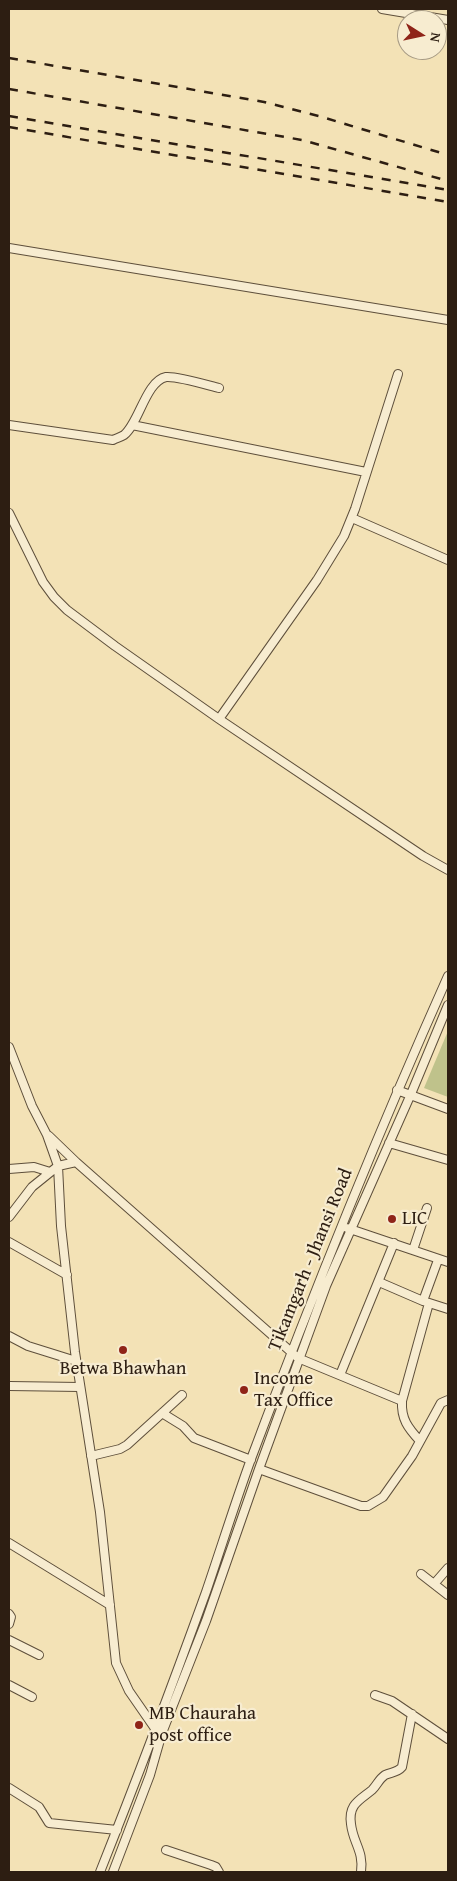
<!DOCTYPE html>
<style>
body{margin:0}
#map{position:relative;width:457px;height:1881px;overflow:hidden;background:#f3e2b6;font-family:"Gentium Book Plus",serif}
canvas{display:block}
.frame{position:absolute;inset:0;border:10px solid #2d1e12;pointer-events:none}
.north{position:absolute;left:397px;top:10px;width:50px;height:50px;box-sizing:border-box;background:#f7ecd0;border:1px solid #a69a84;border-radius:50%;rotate:100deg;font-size:14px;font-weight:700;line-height:20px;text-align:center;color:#2d1e12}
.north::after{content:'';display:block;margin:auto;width:18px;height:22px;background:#8f2418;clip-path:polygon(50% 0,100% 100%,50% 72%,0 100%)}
</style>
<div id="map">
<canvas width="457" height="1881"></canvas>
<div class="frame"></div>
<div class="north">N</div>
</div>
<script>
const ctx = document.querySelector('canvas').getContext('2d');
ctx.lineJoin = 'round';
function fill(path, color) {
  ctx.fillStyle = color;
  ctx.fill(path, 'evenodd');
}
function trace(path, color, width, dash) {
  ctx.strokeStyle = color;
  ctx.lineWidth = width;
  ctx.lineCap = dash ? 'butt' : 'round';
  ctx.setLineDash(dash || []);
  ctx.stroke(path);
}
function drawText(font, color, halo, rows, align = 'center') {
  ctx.font = font + ' "Gentium Book Plus",serif';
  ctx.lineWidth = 4.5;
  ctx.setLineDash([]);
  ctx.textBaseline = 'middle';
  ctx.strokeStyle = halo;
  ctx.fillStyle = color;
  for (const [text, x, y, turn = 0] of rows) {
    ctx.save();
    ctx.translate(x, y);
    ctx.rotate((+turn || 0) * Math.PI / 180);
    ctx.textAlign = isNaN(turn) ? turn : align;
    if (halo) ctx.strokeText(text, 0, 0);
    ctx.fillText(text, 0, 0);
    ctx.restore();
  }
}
fill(new Path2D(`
 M 448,1031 L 448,1097 L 424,1088 Z`), '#bfc28b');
const minor = new Path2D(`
 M 382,9 L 448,20
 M 9,248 L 448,320
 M 9,425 L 113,440 C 117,438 121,437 124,435 C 139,423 146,381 166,377 C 178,376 207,385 219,388
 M 132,425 L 366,472
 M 9,513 L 43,582 L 54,597 L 67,610 L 115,646 L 219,719 L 423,856 L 448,870
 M 352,518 L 448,560
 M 219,719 L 317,580 L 344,536 L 355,509 L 398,374
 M 9,1047 L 32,1106 L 47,1135 L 58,1166 L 61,1226 L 75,1352 L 100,1512 L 116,1663 L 129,1691 L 156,1730
 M 397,1090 L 448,1109
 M 49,1136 L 76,1162
 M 389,1143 L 448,1160
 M 9,1169 L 34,1167 L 50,1172
 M 9,1217 L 32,1187 L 58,1166 L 76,1162 L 298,1358 L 402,1401
 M 347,1228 L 448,1262
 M 9,1242 L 67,1275
 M 413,1250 L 427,1208
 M 438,1260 L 423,1301 L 448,1309
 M 379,1282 L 423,1301
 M 9,1336 L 28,1346 L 76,1361
 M 340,1375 L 394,1243
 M 9,1386 L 80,1387
 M 162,1413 L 183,1426 L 194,1438 L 251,1460
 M 420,1441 C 408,1428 401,1419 402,1401 L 429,1303
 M 91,1456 L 120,1449 L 127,1445 L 182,1395
 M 259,1469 L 361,1506 L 368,1506 L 383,1497 L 412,1456 L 441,1403 L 448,1400
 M 9,1543 L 110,1605
 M 421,1574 L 448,1595
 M 434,1584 L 448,1568
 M 9,1614 L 11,1617 L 9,1624
 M 9,1640 L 39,1655
 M 9,1685 L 32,1697
 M 375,1695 L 392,1701 L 448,1739
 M 9,1788 L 39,1807 L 49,1823 L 117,1830
 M 166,1850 L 211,1865 L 216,1867 L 219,1872
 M 100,1872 C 137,1779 172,1686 206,1592 C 221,1548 235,1503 251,1459 C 312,1296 377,1135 448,976
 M 113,1872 L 150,1775 L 162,1733 L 206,1621 L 259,1469 L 326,1286 L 411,1094 L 448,1005
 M 361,1872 C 364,1851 353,1843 351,1824 C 348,1804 360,1800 372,1790 C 377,1785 379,1779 385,1775 C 391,1772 397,1773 402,1767 L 412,1714`);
trace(minor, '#5e4f3b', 10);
trace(minor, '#f7ecd0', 8);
trace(new Path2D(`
 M 9,58 L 264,102 L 322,117 L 448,155
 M 9,89 L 302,140 L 448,181
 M 9,116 L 448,190
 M 9,127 L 448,202`), '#2d1e12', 2.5, [9, 9]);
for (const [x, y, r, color] of [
 [392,1219,5,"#8f2418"],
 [123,1350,5,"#8f2418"],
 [244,1390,5,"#8f2418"],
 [139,1725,5,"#8f2418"]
]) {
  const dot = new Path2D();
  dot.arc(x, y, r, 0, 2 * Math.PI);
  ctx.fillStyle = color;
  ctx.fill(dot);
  trace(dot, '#f7ecd0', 2);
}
drawText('19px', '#2d1e12', '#f7ecd0', [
 ["LIC",402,1219],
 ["Betwa Bhawhan",123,1369,"center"],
 ["Income",254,1379],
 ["Tax Office",254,1401],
 ["MB Chauraha",149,1714],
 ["post office",149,1736]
], 'left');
drawText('19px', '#2d1e12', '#f7ecd0', [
 ["Tikamgarh - Jhansi Road",311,1260,-68]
]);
</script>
